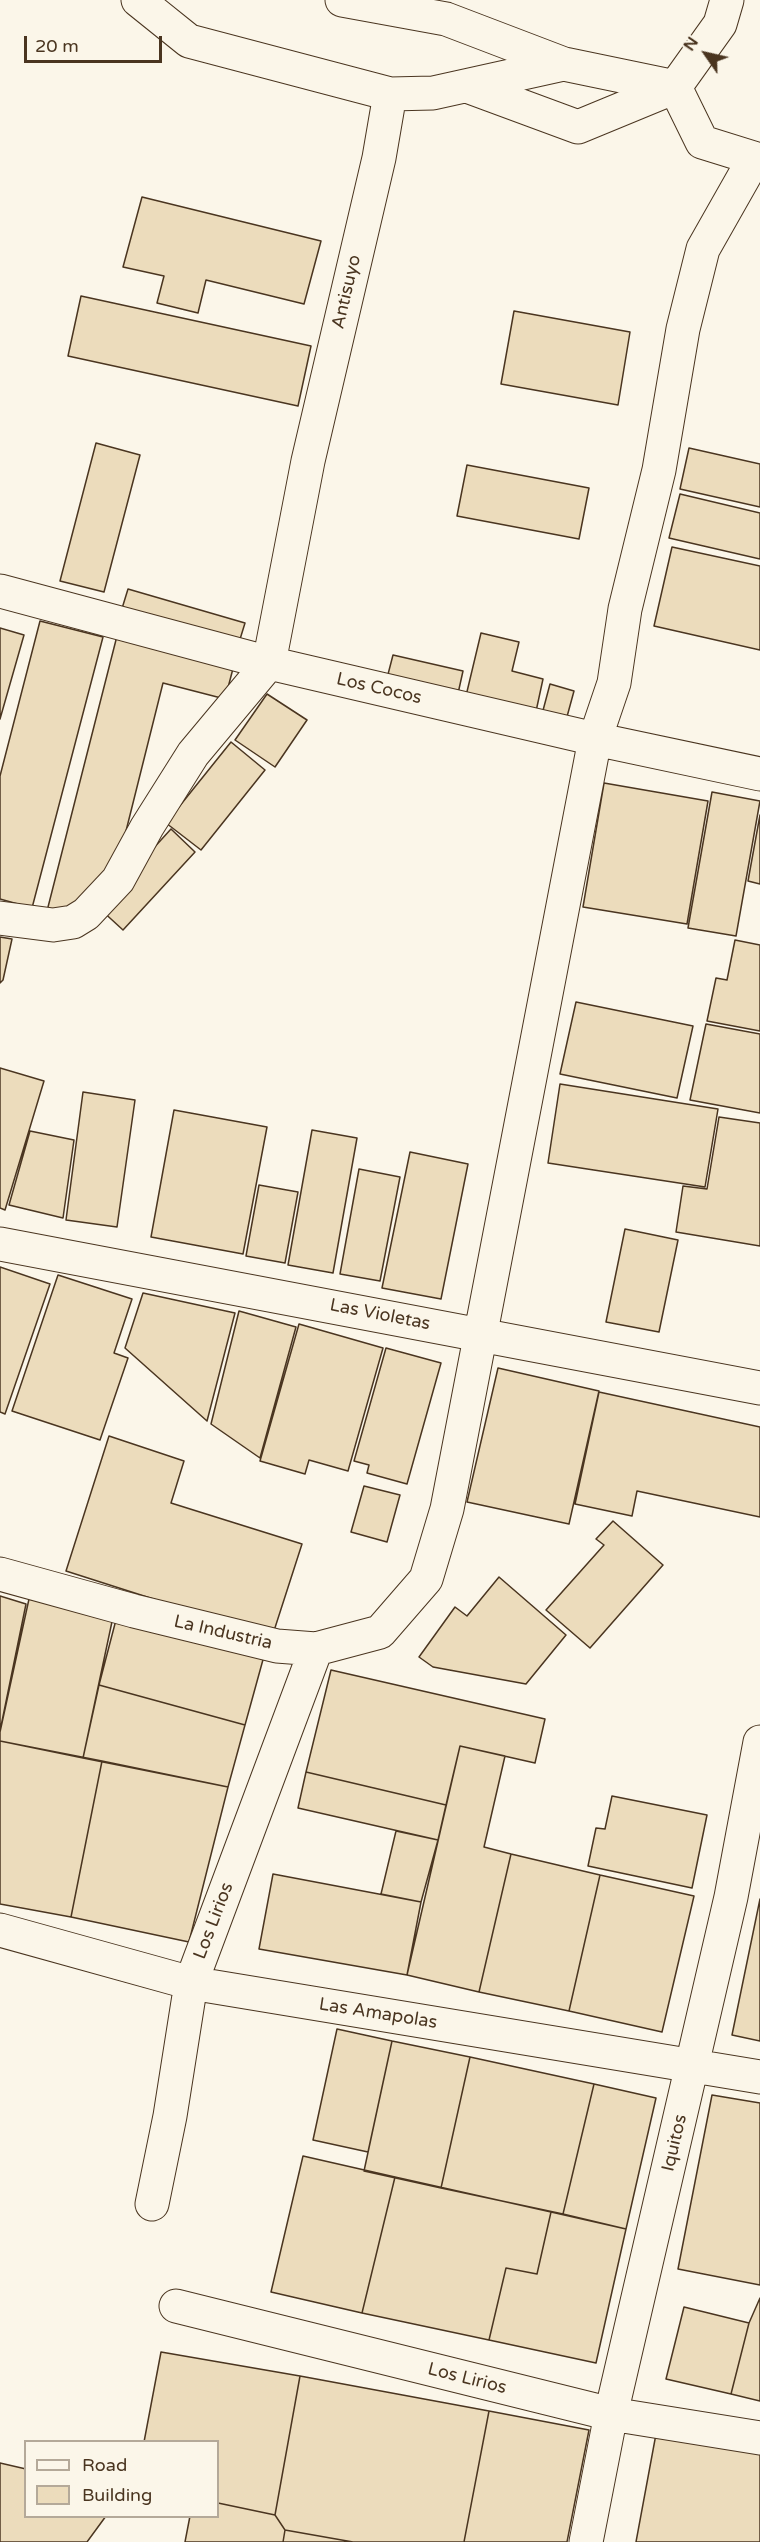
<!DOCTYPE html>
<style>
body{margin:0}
#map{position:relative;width:760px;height:2542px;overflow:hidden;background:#fbf6e9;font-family:"Varela Round",sans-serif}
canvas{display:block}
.legend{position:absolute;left:24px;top:2440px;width:195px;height:78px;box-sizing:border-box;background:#fbf6e9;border:2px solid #b4a999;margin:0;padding:8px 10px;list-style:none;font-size:18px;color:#4a3520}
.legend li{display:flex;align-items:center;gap:12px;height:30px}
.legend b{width:30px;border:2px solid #b4a999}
.north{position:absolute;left:676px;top:24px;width:60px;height:60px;-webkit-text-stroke:4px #fbf6e9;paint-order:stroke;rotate:304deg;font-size:16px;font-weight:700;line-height:24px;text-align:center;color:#4a3520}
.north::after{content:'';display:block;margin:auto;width:21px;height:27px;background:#4a3520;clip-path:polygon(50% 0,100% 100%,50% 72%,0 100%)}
.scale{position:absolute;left:24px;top:36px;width:138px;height:27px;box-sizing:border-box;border:3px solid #4a3520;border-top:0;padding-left:8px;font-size:18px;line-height:21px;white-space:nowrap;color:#4a3520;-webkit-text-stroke:4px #fbf6e9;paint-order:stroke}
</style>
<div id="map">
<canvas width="760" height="2542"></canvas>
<ul class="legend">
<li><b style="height:8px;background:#fbf6e9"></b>Road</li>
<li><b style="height:16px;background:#ecdcbc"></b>Building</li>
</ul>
<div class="north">N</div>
<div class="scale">20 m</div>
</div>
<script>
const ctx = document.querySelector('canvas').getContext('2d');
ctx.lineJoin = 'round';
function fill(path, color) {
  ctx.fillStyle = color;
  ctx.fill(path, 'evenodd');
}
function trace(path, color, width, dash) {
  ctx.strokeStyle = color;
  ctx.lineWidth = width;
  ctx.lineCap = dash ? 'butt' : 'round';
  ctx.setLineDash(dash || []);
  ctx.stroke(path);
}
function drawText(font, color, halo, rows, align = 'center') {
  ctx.font = font + ' "Varela Round",sans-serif';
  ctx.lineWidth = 4.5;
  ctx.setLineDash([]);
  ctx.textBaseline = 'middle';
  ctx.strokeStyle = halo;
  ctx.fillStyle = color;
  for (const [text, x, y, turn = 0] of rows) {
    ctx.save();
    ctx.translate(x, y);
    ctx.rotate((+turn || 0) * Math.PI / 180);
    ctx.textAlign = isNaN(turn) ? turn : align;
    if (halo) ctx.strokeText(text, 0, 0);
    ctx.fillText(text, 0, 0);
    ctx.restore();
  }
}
const building = new Path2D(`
 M 142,197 L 321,241 L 304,304 L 206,280 L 198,313 L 157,303 L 164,276 L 123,267 Z
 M 81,296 L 311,346 L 298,406 L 68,356 Z
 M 514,311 L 630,332 L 618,405 L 501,384 Z
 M 96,443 L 140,455 L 104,592 L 60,581 Z
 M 689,448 L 760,464 L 760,507 L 680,489 Z
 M 467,465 L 589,488 L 579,539 L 457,516 Z
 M 680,494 L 760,513 L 760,559 L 669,538 Z
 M 672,547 L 760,566 L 760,650 L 654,626 Z
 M 128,589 L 245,623 L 237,649 L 120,615 Z
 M 40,621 L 103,637 L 32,908 L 0,899 L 0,776 Z
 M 0,628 L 24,635 L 0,719 Z
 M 118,632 L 235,661 L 225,699 L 163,683 L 113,883 L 64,915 L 47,911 Z
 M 481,633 L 519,642 L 512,671 L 543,679 L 535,716 L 465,700 Z
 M 393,655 L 463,671 L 457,698 L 386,682 Z
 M 550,684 L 574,691 L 565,724 L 541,718 Z
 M 267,694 L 307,720 L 275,767 L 235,740 Z
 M 231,742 L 265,770 L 201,850 L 166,823 Z
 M 604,783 L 708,801 L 687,924 L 583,907 Z
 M 712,792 L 760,801 L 736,936 L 688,928 Z
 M 760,815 L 760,884 L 748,881 Z
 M 171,829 L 195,852 L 123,930 L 99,908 Z
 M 0,937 L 12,939 L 3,980 L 0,983 Z
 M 735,940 L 760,945 L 760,1031 L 707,1021 L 716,978 L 727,980 Z
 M 576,1002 L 693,1026 L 677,1098 L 560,1074 Z
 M 706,1024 L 760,1034 L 760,1113 L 690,1100 Z
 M 0,1068 L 44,1081 L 5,1210 L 0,1208 Z
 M 560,1084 L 718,1109 L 705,1187 L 548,1163 Z
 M 83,1092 L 135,1100 L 117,1227 L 66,1220 Z
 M 174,1110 L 267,1127 L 243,1254 L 151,1237 Z
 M 719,1117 L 760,1123 L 760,1246 L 676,1232 L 683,1186 L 707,1189 Z
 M 312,1130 L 357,1138 L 333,1273 L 288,1265 Z
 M 30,1131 L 74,1140 L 63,1218 L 9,1205 Z
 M 410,1152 L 468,1164 L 441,1299 L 382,1288 Z
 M 359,1169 L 400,1177 L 380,1281 L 340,1274 Z
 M 259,1185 L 298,1192 L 285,1263 L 246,1256 Z
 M 625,1229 L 678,1240 L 659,1332 L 606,1322 Z
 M 0,1267 L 50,1284 L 5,1414 L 0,1412 Z
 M 58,1275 L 132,1299 L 114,1353 L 128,1358 L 100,1440 L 12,1411 Z
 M 143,1293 L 235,1313 L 207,1421 L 125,1348 Z
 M 239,1311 L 296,1327 L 260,1458 L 211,1424 Z
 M 299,1324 L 383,1348 L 348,1471 L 309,1460 L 305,1474 L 260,1461 Z
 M 386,1348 L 441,1363 L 407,1484 L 367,1473 L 369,1465 L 354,1461 Z
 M 498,1368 L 599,1391 L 569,1524 L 467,1502 Z
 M 599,1392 L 760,1427 L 760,1517 L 637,1491 L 632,1516 L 575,1504 Z
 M 109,1436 L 184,1461 L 171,1503 L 302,1544 L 272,1637 L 66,1571 Z
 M 364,1486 L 400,1495 L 387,1542 L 351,1532 Z
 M 613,1521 L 663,1565 L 590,1648 L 546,1610 L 604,1545 L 596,1539 Z
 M 499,1577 L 566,1635 L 526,1684 L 433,1667 L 419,1657 L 455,1607 L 467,1616 Z
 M 0,1596 L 26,1604 L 0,1731 Z
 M 29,1599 L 113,1617 L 83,1758 L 0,1741 L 0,1732 Z
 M 117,1616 L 264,1656 L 245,1725 L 99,1685 Z
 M 331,1670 L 545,1719 L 535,1763 L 460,1746 L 446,1805 L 306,1772 Z
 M 99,1685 L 245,1725 L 228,1787 L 83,1758 Z
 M 0,1741 L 102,1761 L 71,1917 L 0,1904 Z
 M 460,1746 L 505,1756 L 484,1847 L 511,1854 L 479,1992 L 407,1975 Z
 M 102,1761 L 228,1787 L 189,1942 L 71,1917 Z
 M 306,1772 L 446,1805 L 438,1840 L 298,1808 Z
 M 612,1796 L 707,1815 L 692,1888 L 588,1866 L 596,1828 L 605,1829 Z
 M 396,1831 L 438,1840 L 421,1902 L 381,1894 Z
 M 511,1854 L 600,1875 L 569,2011 L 479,1992 Z
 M 273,1874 L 421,1902 L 407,1975 L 259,1949 Z
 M 600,1875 L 694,1896 L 662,2032 L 569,2011 Z
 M 760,1899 L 760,2041 L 732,2035 Z
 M 337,2029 L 392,2041 L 368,2152 L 313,2140 Z
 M 392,2041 L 470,2057 L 441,2188 L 364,2171 Z
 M 470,2057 L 594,2084 L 563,2214 L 441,2188 Z
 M 594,2084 L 656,2098 L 626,2229 L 563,2214 Z
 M 712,2095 L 760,2103 L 760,2285 L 678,2269 Z
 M 303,2156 L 395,2177 L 362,2313 L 271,2292 Z
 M 395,2177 L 551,2212 L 537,2274 L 506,2268 L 489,2340 L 362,2313 Z
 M 551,2212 L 626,2229 L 596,2363 L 489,2340 L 506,2268 L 537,2274 Z
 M 760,2298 L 760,2401 L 731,2394 L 749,2323 Z
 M 684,2307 L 749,2323 L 731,2394 L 666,2379 Z
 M 161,2352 L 300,2376 L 275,2515 L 218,2503 L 218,2442 L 144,2442 Z
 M 300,2376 L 489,2411 L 464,2542 L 353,2542 L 285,2530 L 275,2515 Z
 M 489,2411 L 589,2430 L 567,2542 L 464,2542 Z
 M 656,2434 L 760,2454 L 760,2542 L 636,2542 Z
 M 0,2463 L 26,2469 L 26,2516 L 106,2516 L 87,2542 L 0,2542 Z
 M 218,2503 L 275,2515 L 285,2530 L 283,2542 L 185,2542 L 190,2516 L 218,2516 Z
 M 285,2530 L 353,2542 L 283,2542 Z`);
fill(building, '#ecdcbc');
trace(building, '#4a3520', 1.5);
const minor = new Path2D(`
 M 138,0 L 189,41 L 390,94
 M 342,0 L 446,19 L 564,64 L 675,87
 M 467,86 L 578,127 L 675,87 L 720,24 L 727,0
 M 675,87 L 702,142 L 760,160
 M 0,591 L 269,663 L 595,739 L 760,774
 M 0,918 L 53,925 L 73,922 L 86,914 L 118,880 L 147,827 L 193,754 L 269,663 L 308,461 L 379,158 L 390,94 L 433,93 L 564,64
 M 0,1244 L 760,1388
 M 0,1574 L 134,1611 L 277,1646 L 316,1649 L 380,1632 L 426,1579 L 447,1509 L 595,739 L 614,683 L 625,609 L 659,470 L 683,329 L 703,249 L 754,159
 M 0,1930 L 191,1983 L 760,2077
 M 152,2204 L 170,2116 L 191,1983 L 316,1649
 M 176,2306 L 611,2414 L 760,2438
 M 586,2542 L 611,2414 L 731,1897 L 760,1742`);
trace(minor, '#4a3520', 35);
trace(minor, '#fbf6e9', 33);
drawText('18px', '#4a3520', '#fbf6e9', [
 ["Antisuyo",347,292,-77],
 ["Los Cocos",379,689,13],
 ["Las Violetas",380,1315,11],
 ["La Industria",223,1633,13],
 ["Los Lirios",214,1921,-69],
 ["Las Amapolas",378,2014,9],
 ["Iquitos",675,2143,-77],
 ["Los Lirios",467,2379,14]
]);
</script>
